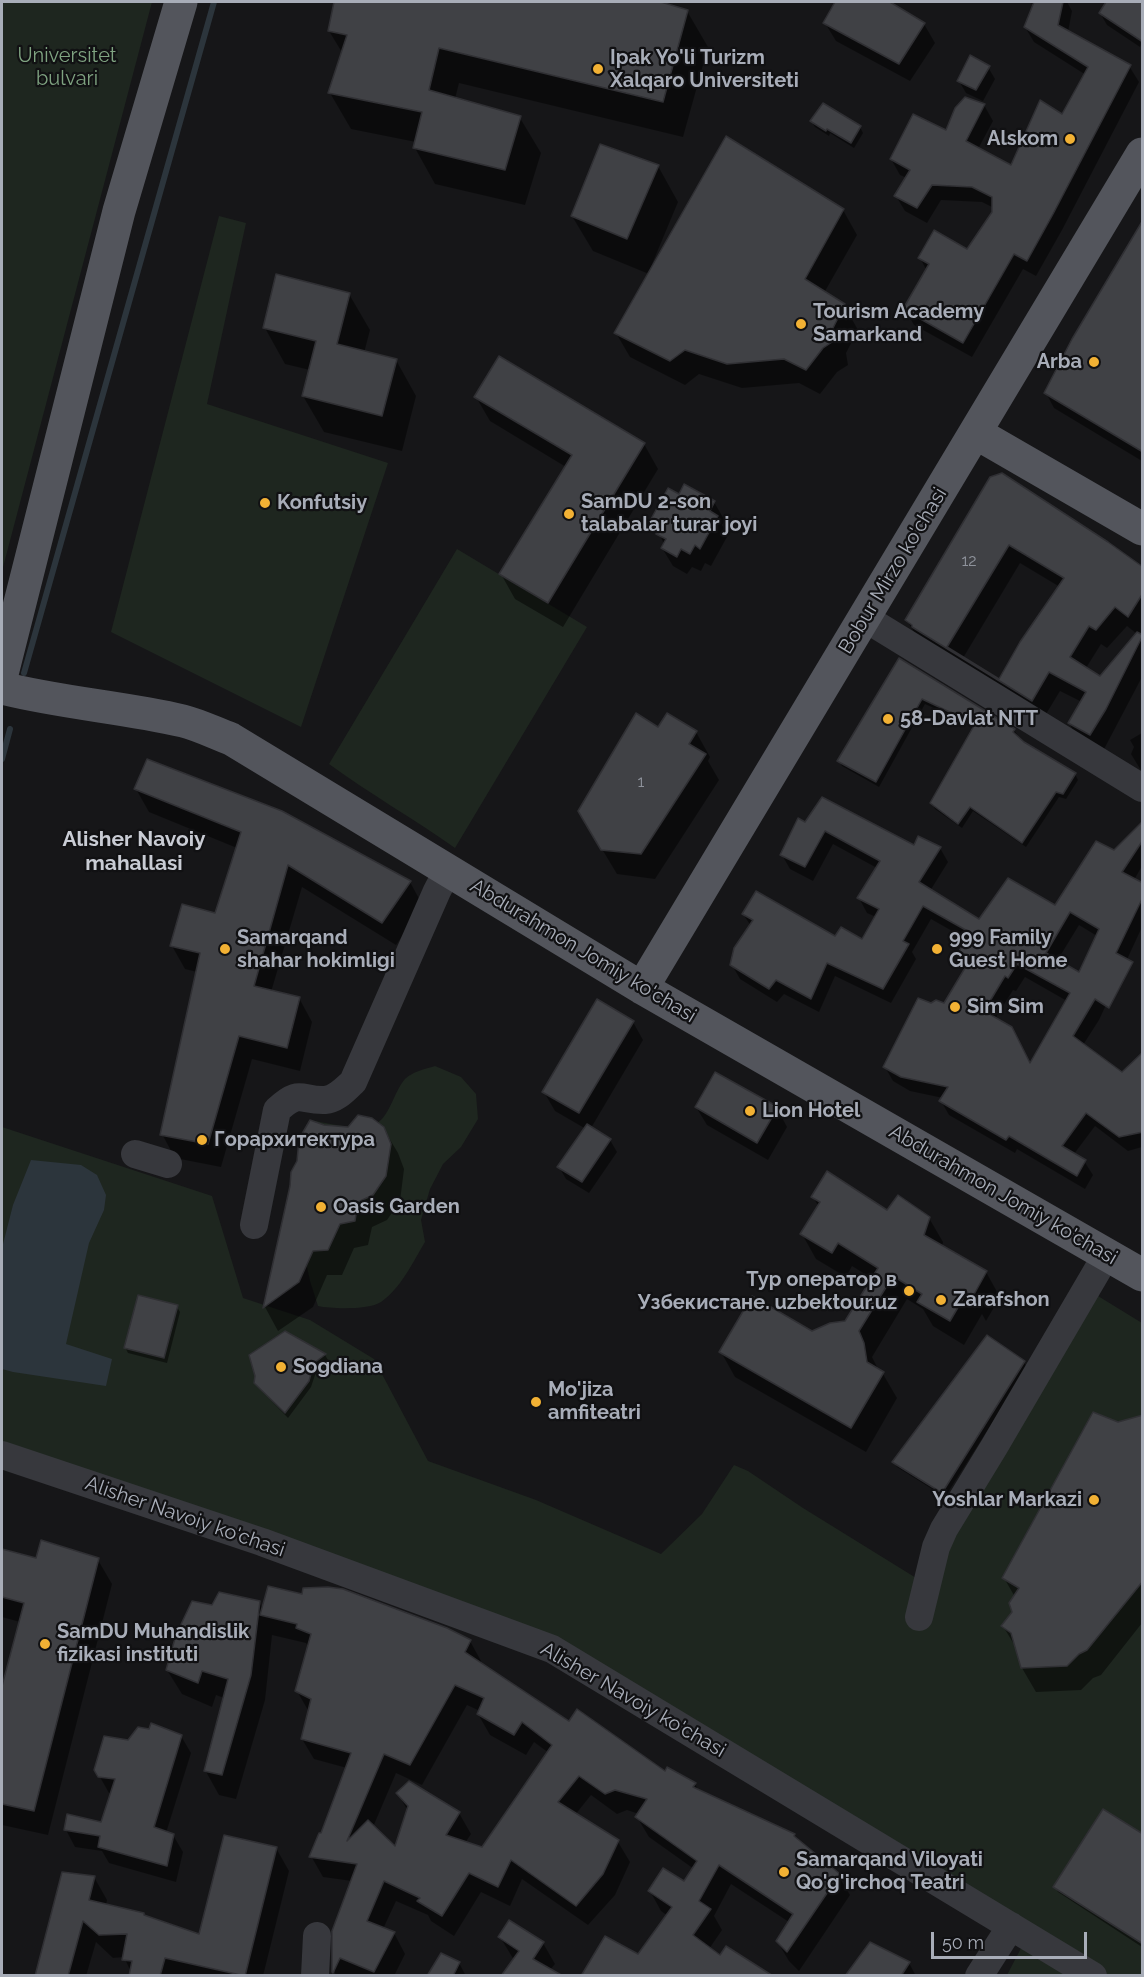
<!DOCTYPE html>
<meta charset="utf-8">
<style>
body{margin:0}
#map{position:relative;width:1144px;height:1977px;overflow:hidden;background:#161618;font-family:Raleway,sans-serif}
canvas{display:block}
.frame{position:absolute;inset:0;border:3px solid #a8adb8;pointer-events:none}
.scale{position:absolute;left:931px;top:1932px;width:156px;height:27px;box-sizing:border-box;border:3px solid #a8adb8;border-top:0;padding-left:8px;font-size:18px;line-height:21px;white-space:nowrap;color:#a8adb8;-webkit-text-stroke:4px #111113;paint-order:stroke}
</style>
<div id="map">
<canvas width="1144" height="1977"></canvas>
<div class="frame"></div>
<div class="scale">50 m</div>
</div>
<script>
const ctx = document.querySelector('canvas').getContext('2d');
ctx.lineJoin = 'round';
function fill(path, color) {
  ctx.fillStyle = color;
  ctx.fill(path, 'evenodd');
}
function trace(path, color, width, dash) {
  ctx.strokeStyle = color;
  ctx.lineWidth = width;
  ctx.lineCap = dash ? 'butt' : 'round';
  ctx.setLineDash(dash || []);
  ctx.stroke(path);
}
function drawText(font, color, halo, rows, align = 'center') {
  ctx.font = font + ' Raleway,sans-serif';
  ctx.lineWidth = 4.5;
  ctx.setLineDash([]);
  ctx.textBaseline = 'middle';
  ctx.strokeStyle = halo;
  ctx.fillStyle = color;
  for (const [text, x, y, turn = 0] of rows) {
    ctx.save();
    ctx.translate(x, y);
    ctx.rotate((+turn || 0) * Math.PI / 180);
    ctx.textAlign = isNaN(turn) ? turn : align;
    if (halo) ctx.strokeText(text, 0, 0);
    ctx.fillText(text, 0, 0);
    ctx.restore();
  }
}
fill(new Path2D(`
 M 2,2 L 152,2 L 2,571 Z
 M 219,216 L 246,223 L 207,404 L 388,463 L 301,727 L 111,632 Z
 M 457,549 L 587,627 L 455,848 C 414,819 370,794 329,764 Z
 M 435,1066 L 461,1077 L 476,1094 L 478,1119 L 461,1147 L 443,1164 L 430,1189 L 421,1220 L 425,1242 C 413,1262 401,1288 381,1302 C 369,1310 332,1309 318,1306 L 310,1281 L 302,1244 L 304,1206 L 298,1151 L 310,1120 C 331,1124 353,1130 375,1124 C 389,1119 394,1091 405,1079 C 412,1072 425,1069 435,1066 Z
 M 2,1127 L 212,1196 L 243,1298 L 310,1320 L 374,1359 L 428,1461 L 536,1500 L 661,1554 L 702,1514 L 734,1465 L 748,1471 L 803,1508 L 921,1581 L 1098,1296 L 1142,1323 L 1142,1975 L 1007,1975 L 1030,1931 L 554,1649 L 2,1442 Z`), '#1e261f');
fill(new Path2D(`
 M 31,1160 L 81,1165 L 97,1175 L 106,1195 L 104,1210 L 89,1243 L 66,1344 L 112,1359 L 106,1386 L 13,1372 L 2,1369 L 2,1248 L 13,1205 Z`), '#2c353c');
fill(new Path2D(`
 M 336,2 L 656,2 L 687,11 L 708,47 L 683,137 L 459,83 L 455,99 L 520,118 L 541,153 L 525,205 L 435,184 L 415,148 L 416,142 L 351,129 L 330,93 L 343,54 L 329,31 Z
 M 837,2 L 887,2 L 924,24 L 935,43 L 910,81 L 836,41 L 825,23 Z
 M 1028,2 L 1067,2 L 1072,11 L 1068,32 L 1129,66 L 1139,82 L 1062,230 L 1036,276 L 1023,269 L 972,357 L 914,325 L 905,309 L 927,271 L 920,258 L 968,251 L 994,212 L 994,208 L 982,202 L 941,200 L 927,223 L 905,211 L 896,196 L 907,178 L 900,175 L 891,159 L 947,132 L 984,105 L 993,121 L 978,149 L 1012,167 L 1062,116 L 1086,75 L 1034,42 L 1025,27 L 1035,5 Z
 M 1108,2 L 1142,2 L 1142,43 L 1140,47 L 1107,25 L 1100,13 Z
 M 988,67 L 995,79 L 983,101 L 966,93 L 959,81 Z
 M 812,122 L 860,127 L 863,133 L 854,148 L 830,133 L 829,136 L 815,127 Z
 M 658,166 L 678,202 L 650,269 L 651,270 L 843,210 L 857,235 L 824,293 L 844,305 L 858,330 L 846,353 L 848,365 L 837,372 L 820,394 L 799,383 L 742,388 L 699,374 L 685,385 L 630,357 L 616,333 L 649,274 L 593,251 L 572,216 Z
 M 1142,223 L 1142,461 L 1054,408 L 1046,393 Z
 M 349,294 L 370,330 L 364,353 L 396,360 L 416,396 L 402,451 L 324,432 L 303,396 L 310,370 L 285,364 L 265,328 Z
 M 476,397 L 644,444 L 658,469 L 563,627 L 515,599 L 501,574 L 566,467 L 490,421 Z
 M 991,478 L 1142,569 L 1142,630 L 1140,635 L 1142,638 L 1142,677 L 1102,753 L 1080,742 L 1069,723 L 1082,702 L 1060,691 L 1043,719 L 918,639 L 907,620 ZM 1020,563 L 1060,587 L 999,681 L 963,658 ZM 1127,626 L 1137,634 L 1101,678 L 1086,668 L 1101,644 L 1107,648 Z
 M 679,496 L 714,502 L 725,521 L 722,525 L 728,535 L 711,566 L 705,563 L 701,571 L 692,567 L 687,574 L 673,566 L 662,548 L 664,544 L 653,519 Z
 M 900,660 L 1014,730 L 1023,743 L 1075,774 L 1078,780 L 1066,799 L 1059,797 L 1026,847 L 973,811 L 962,828 L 935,809 L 932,803 L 975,727 L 925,704 L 879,787 L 842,766 L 839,761 Z
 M 658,729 L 696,732 L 710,757 L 708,761 L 719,780 L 655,879 L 617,874 L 579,811 Z
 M 1142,733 L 1142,772 L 1131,754 L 1134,747 L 1130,740 Z
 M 136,789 L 410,882 L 423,906 L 396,945 L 302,887 L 271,992 L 299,998 L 312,1022 L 300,1071 L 252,1059 L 221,1167 L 175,1158 L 162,1134 L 197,972 L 185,969 L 172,946 L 216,914 L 237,848 L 149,812 Z
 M 1142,823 L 1142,866 L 1134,880 L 1142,885 L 1142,927 L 1099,1020 L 1083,1045 L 1122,1074 L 1142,1065 L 1142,1147 L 1128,1151 L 1095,1126 L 1074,1154 L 1084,1161 L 1093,1175 L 1085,1189 L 1017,1149 L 1015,1153 L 949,1115 L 941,1101 L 943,1098 L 910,1091 L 893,1081 L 885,1067 L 931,1005 L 944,1005 L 969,965 L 961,951 L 968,940 L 931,919 L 912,952 L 916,959 L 891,1003 L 835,976 L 819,1012 L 784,994 L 777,1002 L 740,979 L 732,965 L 751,926 L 743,914 L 835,938 L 862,941 L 876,917 L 867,913 L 859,898 L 877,868 L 833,844 L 813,881 L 790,869 L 782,855 L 805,824 L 915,847 L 940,848 L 948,862 L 930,891 L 980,921 L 1055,907 ZM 1079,925 L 1097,936 L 1080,974 L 1057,961 ZM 1025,977 L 1067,1001 L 1030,1065 L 995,1019 L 1013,990 L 1016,991 Z
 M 633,1022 L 643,1040 L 591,1128 L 610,1140 L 617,1152 L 589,1193 L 566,1179 L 559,1167 L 586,1129 L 555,1111 L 544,1092 Z
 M 696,1107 L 777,1108 L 787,1127 L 768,1160 L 707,1125 Z
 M 324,1126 L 349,1129 L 383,1128 L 398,1153 L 404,1169 L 400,1201 L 387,1220 L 372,1227 L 368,1245 L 354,1248 L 342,1275 L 327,1275 L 313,1307 L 278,1331 L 265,1307 L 292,1186 Z
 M 813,1197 L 888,1212 L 929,1218 L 943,1242 L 942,1247 L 986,1272 L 1000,1297 L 986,1321 L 982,1314 L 964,1345 L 933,1326 L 923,1309 L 907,1299 L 872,1357 L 878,1369 L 883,1374 L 897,1398 L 866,1452 L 735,1377 L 721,1352 L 812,1333 L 846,1323 L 873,1279 L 852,1266 L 846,1277 L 816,1259 L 802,1234 L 819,1207 Z
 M 177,1307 L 180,1312 L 167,1363 L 128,1353 L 125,1347 Z
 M 285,1333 L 325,1355 L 328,1360 L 317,1369 L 311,1387 L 288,1418 L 259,1388 L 256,1382 Z
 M 1024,1362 L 1027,1368 L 945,1497 L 897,1467 L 894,1462 Z
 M 1142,1418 L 1142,1623 L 1101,1675 L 1093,1678 L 1081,1690 L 1036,1692 L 1022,1668 L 1018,1651 L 1003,1626 L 1013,1612 L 1015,1597 L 1004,1578 L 1118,1423 Z
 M 2,1550 L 38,1560 L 98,1560 L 112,1584 L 48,1835 L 2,1825 L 2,1692 L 20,1622 L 2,1617 Z
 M 259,1602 L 263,1609 L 470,1641 L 481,1661 L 480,1664 L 569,1723 L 665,1773 L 695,1784 L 699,1792 L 794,1835 L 797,1840 L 838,1875 L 850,1895 L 799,1971 L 789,1961 L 777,1941 L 789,1922 L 731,1884 L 714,1916 L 722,1930 L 709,1949 L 721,1957 L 771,1976 L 638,1956 L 668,1916 L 661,1911 L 650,1891 L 684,1883 L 694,1869 L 649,1837 L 637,1817 L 639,1814 L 627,1810 L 617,1814 L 591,1795 L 575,1815 L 618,1842 L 630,1862 L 615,1895 L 588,1925 L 522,1879 L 510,1906 L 481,1892 L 454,1936 L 431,1921 L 428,1915 L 396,1901 L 383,1929 L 394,1933 L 405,1954 L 394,1976 L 336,1976 L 335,1973 L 334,1931 L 352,1881 L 323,1877 L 311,1856 L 322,1835 L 347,1768 L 314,1759 L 302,1739 L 309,1712 L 297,1691 L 309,1648 L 306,1643 L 272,1635 L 265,1700 L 236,1799 L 219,1795 L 205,1770 L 224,1698 L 216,1695 L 212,1707 L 182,1694 L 167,1670 L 213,1606 ZM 467,1705 L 480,1711 L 478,1714 L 490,1735 L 526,1755 L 534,1742 L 549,1753 L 483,1849 L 465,1843 L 471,1834 L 459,1813 L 398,1794 L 408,1811 L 396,1849 L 373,1827 L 396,1773 L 422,1785 Z
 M 181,1736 L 191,1753 L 166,1833 L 173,1835 L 183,1852 L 176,1882 L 109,1863 L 102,1851 L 75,1847 L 66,1830 L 102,1824 L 112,1793 L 109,1793 L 96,1770 L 129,1741 Z
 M 1142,1836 L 1142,1947 L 1058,1892 L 1055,1887 Z
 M 276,1848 L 289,1871 L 263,1976 L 130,1976 L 131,1972 L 124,1957 L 113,1958 L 96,1942 L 86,1976 L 37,1976 L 94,1877 L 107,1900 L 106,1905 L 200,1936 Z
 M 500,1937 L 543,1943 L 555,1964 L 550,1970 L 514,1960 Z
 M 459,1963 L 466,1976 L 429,1976 Z
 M 909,1963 L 916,1976 L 846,1976 Z`), '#0007');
trace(new Path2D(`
 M 24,673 L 214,2
 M 2,759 L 10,729`), '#2c353c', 6);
const building = new Path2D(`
 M 334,2 L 661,2 L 688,10 L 663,102 L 439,48 L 429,90 L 521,116 L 505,170 L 413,148 L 422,112 L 328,93 L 347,35 L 328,31 Z
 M 835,2 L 890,2 L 925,23 L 899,64 L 823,23 Z
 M 1034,2 L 1063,2 L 1058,25 L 1131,65 L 1053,214 L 1027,261 L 1014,254 L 963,343 L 903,309 L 929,264 L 918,258 L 934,230 L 967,249 L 992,212 L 992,197 L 972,187 L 932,185 L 917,208 L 894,196 L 910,170 L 890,159 L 913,114 L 946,130 L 955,108 L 965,97 L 985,104 L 966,141 L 1011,165 L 1040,100 L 1062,114 L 1088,67 L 1024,27 Z
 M 1106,2 L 1143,2 L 1143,42 L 1099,13 Z
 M 970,55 L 990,66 L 976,90 L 957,81 Z
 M 823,103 L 861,126 L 851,143 L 827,129 L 826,131 L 810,121 Z
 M 726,136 L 844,209 L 805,279 L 845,304 L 833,328 L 835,340 L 823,348 L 806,370 L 784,359 L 727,364 L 685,350 L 670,361 L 614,333 Z
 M 600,144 L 659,165 L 627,239 L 571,216 Z
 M 1143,220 L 1143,452 L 1044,393 L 1072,339 Z
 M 276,274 L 350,293 L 337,344 L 397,359 L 382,416 L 302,396 L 316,341 L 263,328 Z
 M 499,356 L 645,443 L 548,603 L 499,574 L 572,455 L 474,397 Z
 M 1002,473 L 1108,542 L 1143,567 L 1143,593 L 1128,617 L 1115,607 L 1096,630 L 1089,626 L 1070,657 L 1100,676 L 1137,632 L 1143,635 L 1106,709 L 1090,735 L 1068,723 L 1086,692 L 1049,672 L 1032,701 L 912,627 L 912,625 L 905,620 L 990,477 ZM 1009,545 L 1064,578 L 1020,642 L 999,679 L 947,647 Z
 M 684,484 L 715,501 L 710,511 L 718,516 L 700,549 L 695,545 L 690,554 L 681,549 L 677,557 L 661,548 L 666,539 L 656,534 L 662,524 L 651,519 L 668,488 L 679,494 Z
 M 899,658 L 1015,729 L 1013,732 L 1024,742 L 1076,773 L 1063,794 L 1056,792 L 1022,843 L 970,807 L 958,824 L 930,803 L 975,724 L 922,699 L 876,782 L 837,761 Z
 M 636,713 L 658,727 L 667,713 L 697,731 L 689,744 L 706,754 L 641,854 L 601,850 L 578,811 Z
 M 147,759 L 282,811 L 411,881 L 382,923 L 288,865 L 254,986 L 300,997 L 287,1048 L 239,1036 L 208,1144 L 160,1135 L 200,953 L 170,946 L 182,904 L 215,913 L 241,832 L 134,789 Z
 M 822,797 L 914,845 L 918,836 L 941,847 L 919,882 L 979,919 L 1008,878 L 1055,905 L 1096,841 L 1114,850 L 1143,821 L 1143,840 L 1122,872 L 1143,883 L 1143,897 L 1116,953 L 1133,962 L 1109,1008 L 1095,999 L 1073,1036 L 1122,1072 L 1143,1052 L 1143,1132 L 1119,1137 L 1086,1113 L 1062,1146 L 1086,1160 L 1077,1176 L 1009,1136 L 1006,1140 L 939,1101 L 948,1087 L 901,1077 L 883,1067 L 918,998 L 931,1003 L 936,1000 L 944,1003 L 971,958 L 959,951 L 971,933 L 923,906 L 903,941 L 909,944 L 883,989 L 827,963 L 811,999 L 776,980 L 769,989 L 730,965 L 734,948 L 753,920 L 742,914 L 756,891 L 835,936 L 841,927 L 862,939 L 879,909 L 857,898 L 880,861 L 825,831 L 805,867 L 780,855 L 798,818 L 805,822 ZM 1070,912 L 1099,929 L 1079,972 L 1046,953 ZM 1017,964 L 1070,993 L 1030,1063 L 1012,1027 L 984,1011 L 1005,976 L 1008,978 Z
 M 597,999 L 634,1021 L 579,1113 L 542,1092 Z
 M 715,1072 L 778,1107 L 757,1143 L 695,1107 Z
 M 358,1115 L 372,1118 L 384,1127 L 391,1144 L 386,1176 L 373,1195 L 358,1202 L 355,1221 L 340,1224 L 328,1250 L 313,1251 L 299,1282 L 263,1308 L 290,1186 L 291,1172 L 297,1161 L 299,1139 L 310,1120 L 324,1125 L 348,1127 Z
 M 587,1124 L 611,1139 L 582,1182 L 557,1167 Z
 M 827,1171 L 887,1210 L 898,1195 L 930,1217 L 924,1235 L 987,1271 L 972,1298 L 967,1292 L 950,1321 L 917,1302 L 922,1294 L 893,1276 L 859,1331 L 864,1343 L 867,1362 L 884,1372 L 851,1428 L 719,1352 L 752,1296 L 812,1331 L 830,1323 L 845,1321 L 878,1268 L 838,1243 L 832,1253 L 800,1234 L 820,1202 L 811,1197 Z
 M 138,1295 L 178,1305 L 164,1358 L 124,1348 Z
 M 285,1331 L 326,1354 L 314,1363 L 309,1381 L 285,1413 L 254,1383 L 255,1376 L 249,1355 Z
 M 987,1335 L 1025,1361 L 942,1493 L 892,1462 Z
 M 1093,1412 L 1118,1422 L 1143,1415 L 1143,1581 L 1087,1650 L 1079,1654 L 1067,1666 L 1021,1668 L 1011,1633 L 1001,1626 L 1012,1612 L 1009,1603 L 1019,1588 L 1002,1578 Z
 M 41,1540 L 99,1558 L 34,1811 L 2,1804 L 2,1686 L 24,1603 L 2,1597 L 2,1549 L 36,1558 Z
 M 268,1586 L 302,1594 L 303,1588 L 328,1587 L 343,1589 L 447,1628 L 471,1640 L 465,1652 L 569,1721 L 577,1709 L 665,1771 L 667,1767 L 696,1783 L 693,1787 L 795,1834 L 794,1836 L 840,1874 L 787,1952 L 776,1941 L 793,1914 L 719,1865 L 699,1901 L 711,1909 L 693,1935 L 720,1955 L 726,1946 L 773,1976 L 581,1976 L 605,1936 L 638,1954 L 672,1907 L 648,1891 L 663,1868 L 684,1881 L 697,1861 L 635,1817 L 647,1799 L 615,1790 L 605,1794 L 579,1776 L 558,1802 L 619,1840 L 603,1874 L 576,1906 L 511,1860 L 498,1887 L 469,1873 L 442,1916 L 417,1901 L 420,1898 L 384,1881 L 367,1921 L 395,1932 L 374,1972 L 340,1958 L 333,1973 L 332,1972 L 332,1931 L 357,1864 L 309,1857 L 319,1833 L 321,1833 L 351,1753 L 301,1739 L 311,1699 L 295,1691 L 311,1634 L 296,1628 L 297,1624 L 260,1615 ZM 455,1685 L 484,1698 L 477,1714 L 514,1735 L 522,1722 L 552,1745 L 482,1847 L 446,1835 L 460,1812 L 409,1781 L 396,1793 L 408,1806 L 395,1846 L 368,1820 L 347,1841 L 384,1754 L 410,1765 Z
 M 219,1592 L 260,1601 L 251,1675 L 222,1775 L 204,1771 L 228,1679 L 202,1671 L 198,1683 L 166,1670 L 176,1635 L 192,1601 L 212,1605 Z
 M 151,1723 L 182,1735 L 154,1827 L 174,1834 L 167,1866 L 98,1847 L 100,1836 L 64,1830 L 67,1814 L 101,1822 L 115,1779 L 98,1777 L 94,1770 L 104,1736 L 128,1740 L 138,1727 L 149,1729 Z
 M 1103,1809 L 1143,1834 L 1143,1944 L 1053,1887 Z
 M 224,1835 L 277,1847 L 245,1976 L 165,1958 L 160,1976 L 129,1976 L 132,1961 L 122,1960 L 127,1934 L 99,1935 L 83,1921 L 68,1976 L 35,1976 L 62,1872 L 95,1876 L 89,1900 L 144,1913 L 144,1915 L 199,1934 Z
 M 509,1920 L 544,1942 L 533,1959 L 563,1976 L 501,1976 L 519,1951 L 498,1937 Z
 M 870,1942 L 910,1962 L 901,1976 L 845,1976 Z
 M 441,1953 L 460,1962 L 453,1976 L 427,1976 Z`);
fill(building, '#404145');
trace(building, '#303034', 1.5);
trace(new Path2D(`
 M 865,618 L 1142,788
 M 135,1154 L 168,1164
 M 254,1225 L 277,1110 C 301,1088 300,1101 325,1100 C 337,1099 345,1089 353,1082 L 437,891 L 448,870
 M 2,1455 L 262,1542 L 552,1649 L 1093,1976
 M 919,1617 L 936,1547 L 944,1529 L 994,1447 L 1107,1254
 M 315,1976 L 317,1936
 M 979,1976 L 1011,1926`), '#37383d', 28);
trace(new Path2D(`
 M 976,433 L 1142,529
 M 2,674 L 119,211 L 181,2
 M 2,688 C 61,703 123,707 183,721 C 199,725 215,733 231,739 L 642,988 L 1142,1275
 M 642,988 L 1142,154`), '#53555c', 33);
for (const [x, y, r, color] of [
 [598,69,6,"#f2b134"],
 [1070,139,6,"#f2b134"],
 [801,324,6,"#f2b134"],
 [1094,362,6,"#f2b134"],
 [265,503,6,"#f2b134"],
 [569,514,6,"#f2b134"],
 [888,719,6,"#f2b134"],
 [225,949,6,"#f2b134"],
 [937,949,6,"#f2b134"],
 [955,1007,6,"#f2b134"],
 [750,1111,6,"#f2b134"],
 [202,1140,6,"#f2b134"],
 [321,1207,6,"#f2b134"],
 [909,1291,6,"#f2b134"],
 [941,1300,6,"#f2b134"],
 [281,1367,6,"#f2b134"],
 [536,1402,6,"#f2b134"],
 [1094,1500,6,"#f2b134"],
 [45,1644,6,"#f2b134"],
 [784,1872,6,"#f2b134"]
]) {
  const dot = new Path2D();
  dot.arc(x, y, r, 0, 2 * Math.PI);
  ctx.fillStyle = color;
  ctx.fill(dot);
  trace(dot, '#111113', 2);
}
drawText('16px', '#8e929b', null, [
 ["12",969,561],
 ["1",641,782]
]);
drawText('20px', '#7fa381', '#111113', [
 ["Universitet",67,56],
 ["bulvari",67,79]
]);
drawText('bold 20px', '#a8adb8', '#111113', [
 ["Ipak Yo'li Turizm",610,58],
 ["Xalqaro Universiteti",610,81],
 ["Alskom",1058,139,"right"],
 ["Tourism Academy",813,312],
 ["Samarkand",813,335],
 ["Arba",1082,362,"right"],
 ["SamDU 2-son",581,502],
 ["talabalar turar joyi",581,525],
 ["Konfutsiy",277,503],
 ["58-Davlat NTT",900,719],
 ["Samarqand",237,938],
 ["shahar hokimligi",237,961],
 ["999 Family",949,938],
 ["Guest Home",949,961],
 ["Sim Sim",967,1007],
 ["Lion Hotel",762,1111],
 ["Горархитектура",214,1140],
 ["Oasis Garden",333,1207],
 ["Тур оператор в",897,1280,"right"],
 ["Узбекистане. uzbektour.uz",897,1303,"right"],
 ["Zarafshon",953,1300],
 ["Sogdiana",293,1367],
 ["Mo'jiza",548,1390],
 ["amfiteatri",548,1413],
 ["Yoshlar Markazi",1082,1500,"right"],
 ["SamDU Muhandislik",57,1632],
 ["fizikasi instituti",57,1655],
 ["Samarqand Viloyati",796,1860],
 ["Qo'g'irchoq Teatri",796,1883]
], 'left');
drawText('20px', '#a8adb8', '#111113', [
 ["Bobur Mirzo ko'chasi",893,571,-59],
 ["Abdurahmon Jomiy ko'chasi",583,951,31],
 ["Abdurahmon Jomiy ko'chasi",1003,1195,30],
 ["Alisher Navoiy ko'chasi",185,1517,19],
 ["Alisher Navoiy ko'chasi",633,1700,30]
]);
drawText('bold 21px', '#c9ccd4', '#111113', [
 ["Alisher Navoiy",134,840],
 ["mahallasi",134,864]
]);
</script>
